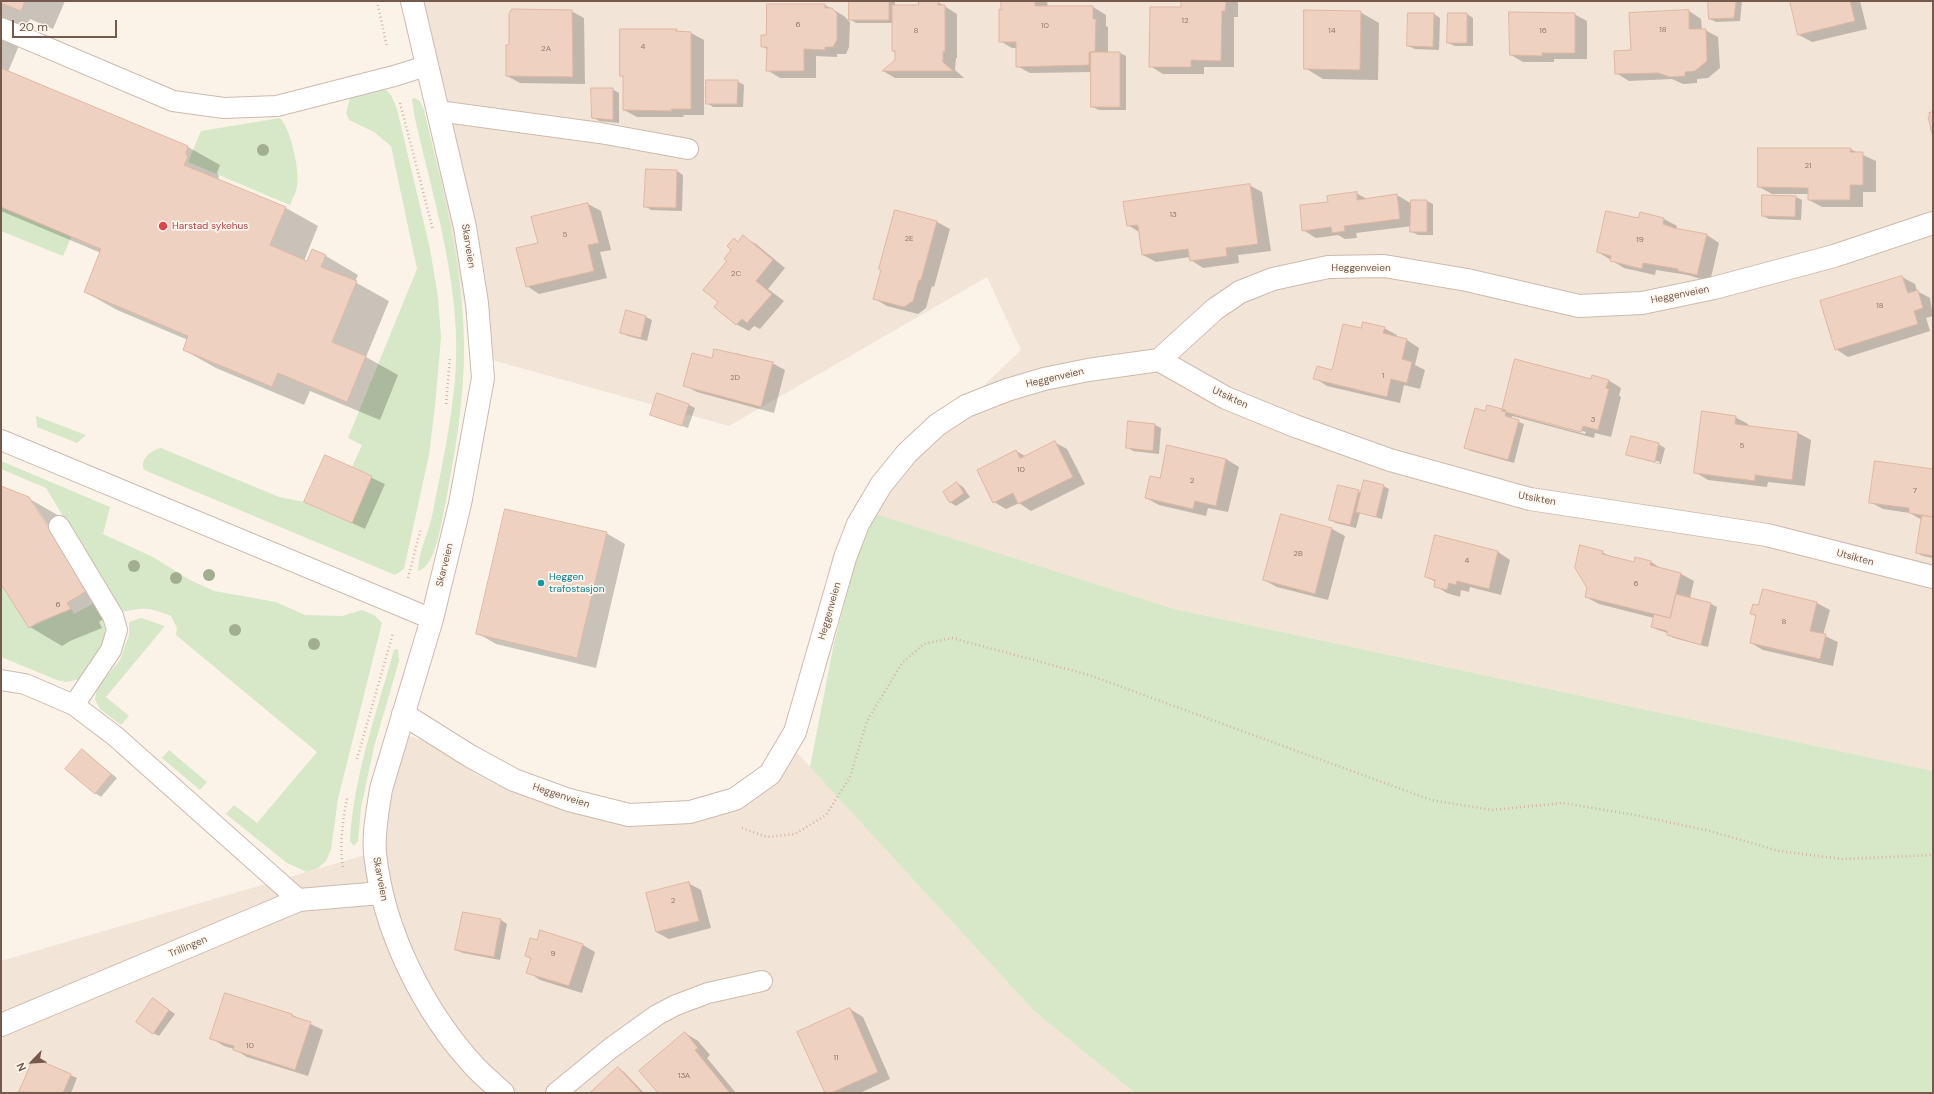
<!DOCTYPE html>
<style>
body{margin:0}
#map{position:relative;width:1934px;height:1094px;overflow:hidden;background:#fbf3e8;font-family:"DM Sans",sans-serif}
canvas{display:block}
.frame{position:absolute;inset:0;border:2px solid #74594d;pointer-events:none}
.north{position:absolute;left:12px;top:1042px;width:40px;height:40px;-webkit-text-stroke:3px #fef7ee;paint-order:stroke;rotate:245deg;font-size:11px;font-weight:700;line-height:16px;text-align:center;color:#74594d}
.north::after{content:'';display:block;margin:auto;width:14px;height:18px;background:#74594d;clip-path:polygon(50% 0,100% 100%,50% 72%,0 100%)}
.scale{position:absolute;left:12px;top:20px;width:105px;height:18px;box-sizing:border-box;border:2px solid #74594d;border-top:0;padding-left:5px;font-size:12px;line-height:14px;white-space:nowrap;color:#74594d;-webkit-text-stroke:3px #fef7ee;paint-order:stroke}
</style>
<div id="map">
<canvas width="1934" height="1094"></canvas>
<div class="frame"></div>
<div class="north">N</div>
<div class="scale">20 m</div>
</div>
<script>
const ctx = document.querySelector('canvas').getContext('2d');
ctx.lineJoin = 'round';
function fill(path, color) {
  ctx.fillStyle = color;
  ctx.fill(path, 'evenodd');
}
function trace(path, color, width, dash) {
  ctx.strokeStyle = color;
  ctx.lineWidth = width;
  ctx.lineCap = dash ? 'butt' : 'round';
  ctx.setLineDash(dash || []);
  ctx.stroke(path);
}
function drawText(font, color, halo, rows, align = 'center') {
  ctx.font = font + ' "DM Sans",sans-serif';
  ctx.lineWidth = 3.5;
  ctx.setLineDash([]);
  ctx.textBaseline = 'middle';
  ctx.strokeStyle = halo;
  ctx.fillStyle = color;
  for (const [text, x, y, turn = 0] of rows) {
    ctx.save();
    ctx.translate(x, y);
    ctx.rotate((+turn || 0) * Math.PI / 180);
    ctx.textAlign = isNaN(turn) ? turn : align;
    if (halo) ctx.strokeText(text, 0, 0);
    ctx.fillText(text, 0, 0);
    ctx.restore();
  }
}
fill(new Path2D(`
 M 406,1 L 1933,1 L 1933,771 L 1174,609 L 855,508 L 1021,350 L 987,277 L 729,426 L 474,355 Z
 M 403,734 L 614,803 L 705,810 L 791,746 L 1035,1012 L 1135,1093 L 1,1093 L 1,961 L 382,850 Z`), '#f2e4d6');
fill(new Path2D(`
 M 379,90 L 386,90 L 391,95 L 397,109 L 430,249 L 438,297 L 441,338 L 435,406 L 429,455 L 404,569 L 395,575 L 144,470 C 139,459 152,450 161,448 L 279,497 L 304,502 L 352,523 L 372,476 L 352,467 L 362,445 L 348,438 L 417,269 L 391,146 L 374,132 L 349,120 L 346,113 L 350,99 L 357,96 Z
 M 415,98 L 420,101 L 424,110 C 442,186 463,263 464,342 C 465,400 454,459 443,516 C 440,530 434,568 418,571 C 418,553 428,534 432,516 C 441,471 451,425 455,379 C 463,290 433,199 414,114 L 412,99 Z
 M 280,118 C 291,129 300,171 297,187 C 296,193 292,199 290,205 L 188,162 L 201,131 Z
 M 1,205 L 72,235 L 63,256 L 1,231 Z
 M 36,416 L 86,435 L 77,443 L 37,427 Z
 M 1,461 L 110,507 L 103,534 L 153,557 L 190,580 L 214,591 L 276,602 L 305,615 L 342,616 L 362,610 L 374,615 L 382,623 L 338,799 L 331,849 L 326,861 L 318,868 L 307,872 L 287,863 L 226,814 L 234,805 L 257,823 L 317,752 L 176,635 L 177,628 L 171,616 C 149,607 144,607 121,612 L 46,488 L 1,469 Z
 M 869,512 L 1174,609 L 1933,771 L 1933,1093 L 1135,1093 L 1035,1012 L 810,767 L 834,643 Z
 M 1,579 L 31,627 L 71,608 L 74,614 L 96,602 C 114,635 103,652 81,679 L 66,682 L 57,680 L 1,657 Z
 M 141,618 L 165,626 L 106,697 L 129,716 L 121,725 L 100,709 L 95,700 L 97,688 L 120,660 L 129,635 L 129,622 Z
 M 398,649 L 399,661 L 374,747 L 361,808 L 358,841 L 354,846 L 350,841 C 353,778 377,711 394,650 Z
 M 169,750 L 207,782 L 200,790 L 162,758 Z`), '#d6e8c7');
fill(new Path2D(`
 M 1,1 L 65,1 L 53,29 L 30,19 L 8,72 L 188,147 L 220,165 L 217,173 L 219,176 L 218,180 L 286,208 L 318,226 L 304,261 L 308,262 L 312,250 L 326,256 L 358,275 L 355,282 L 389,301 L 366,357 L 398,375 L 380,420 L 310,391 L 304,405 L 216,368 L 184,350 L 188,340 L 117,310 L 85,292 L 101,253 L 1,211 Z
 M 850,1 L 895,1 L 895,6 L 919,6 L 938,2 L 957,14 L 957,58 L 956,58 L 955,70 L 964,78 L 895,78 L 883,71 L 896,61 L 896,53 L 893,51 L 893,23 L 856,23 L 850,19 Z
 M 1002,1 L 1047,1 L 1048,7 L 1093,7 L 1106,15 L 1106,26 L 1108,27 L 1108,53 L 1120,53 L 1126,56 L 1126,110 L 1099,110 L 1092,107 L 1092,72 L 1030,73 L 1017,66 L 1017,48 L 1012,48 L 1000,41 Z
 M 1182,1 L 1238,1 L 1238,17 L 1234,17 L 1234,67 L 1204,67 L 1204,74 L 1163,74 L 1150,66 L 1182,8 Z
 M 1709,1 L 1742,1 L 1740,21 L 1716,22 L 1710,19 Z
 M 1791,1 L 1860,1 L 1867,29 L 1812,42 L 1799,35 Z
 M 768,5 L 825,5 L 844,16 L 850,22 L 849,47 L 846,54 L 837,54 L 837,57 L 816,56 L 816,78 L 780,78 L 767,70 L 768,50 L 762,46 L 767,36 Z
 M 571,11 L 584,18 L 585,84 L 520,83 L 507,76 Z
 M 1689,11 L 1701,19 L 1702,30 L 1705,30 L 1718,37 L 1720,68 L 1708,78 L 1697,79 L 1697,83 L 1683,84 L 1672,79 L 1629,81 L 1616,73 L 1632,51 Z
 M 1360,12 L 1379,23 L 1378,80 L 1323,79 L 1305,68 Z
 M 1434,14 L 1440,18 L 1439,50 L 1415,49 L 1408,46 Z
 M 1449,14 L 1467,14 L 1473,18 L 1473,46 L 1455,46 L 1448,43 Z
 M 1574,14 L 1587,21 L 1587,59 L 1554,59 L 1554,62 L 1523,62 L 1511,55 Z
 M 676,30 L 681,33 L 691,33 L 704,40 L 704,115 L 683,115 L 684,117 L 637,117 L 624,110 L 624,78 L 621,76 Z
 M 737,81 L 744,85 L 743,107 L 713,107 L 707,103 Z
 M 612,89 L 619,93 L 619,123 L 599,121 L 593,117 Z
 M 1850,149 L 1876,161 L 1876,192 L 1863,192 L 1863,207 L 1822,207 L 1809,200 L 1809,194 L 1772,194 L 1759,187 Z
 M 647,170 L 677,171 L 683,175 L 682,211 L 651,210 L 645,206 Z
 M 1249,185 L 1262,192 L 1271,251 L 1238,255 L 1239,263 L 1203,268 L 1191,260 L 1190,257 L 1156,262 L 1143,255 L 1139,232 L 1128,225 Z
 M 1356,193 L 1367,199 L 1397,195 L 1412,204 L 1427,201 L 1433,204 L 1433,235 L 1418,235 L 1412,232 L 1412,226 L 1356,233 L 1357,238 L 1345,239 L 1338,235 L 1316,238 L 1303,230 L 1329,202 Z
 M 1796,197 L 1802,200 L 1801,220 L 1769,219 L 1763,216 Z
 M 588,204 L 601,211 L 611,250 L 600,252 L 607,278 L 539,294 L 527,286 L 539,244 Z
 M 895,211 L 937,222 L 950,229 L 934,287 L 932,286 L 926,308 L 918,314 L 887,306 L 875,299 Z
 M 1641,213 L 1664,219 L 1677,226 L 1676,229 L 1707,235 L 1719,243 L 1710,282 L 1688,275 L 1656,270 L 1655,275 L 1624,268 L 1598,252 L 1639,219 Z
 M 743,237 L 756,244 L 785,268 L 768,289 L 784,301 L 760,329 L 754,326 L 749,331 L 736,324 L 720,302 L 734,239 L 739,242 Z
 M 1902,277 L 1915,284 L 1917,291 L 1930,298 L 1933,316 L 1926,318 L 1930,331 L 1848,357 L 1836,349 Z
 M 646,317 L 652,320 L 647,341 L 628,336 L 621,333 Z
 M 1384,328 L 1397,335 L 1396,338 L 1407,340 L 1419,348 L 1415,365 L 1425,370 L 1420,389 L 1404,385 L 1400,403 L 1327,386 L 1315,378 L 1333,371 L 1362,329 Z
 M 735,353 L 772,363 L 785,370 L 774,413 L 697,392 L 684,385 L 712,359 L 734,355 Z
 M 1592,380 L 1608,380 L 1621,388 L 1619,396 L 1621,397 L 1611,437 L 1595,433 L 1594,438 L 1512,416 L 1511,419 L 1524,424 L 1514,463 L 1471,451 L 1465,448 L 1485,412 L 1503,410 ZM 1515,413 L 1586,432 L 1585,434 L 1515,415 Z
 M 689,405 L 695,408 L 688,428 L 651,415 Z
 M 1735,417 L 1748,424 L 1748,426 L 1798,433 L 1811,440 L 1805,486 L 1768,482 L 1767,487 L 1708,480 L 1695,472 Z
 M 1129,422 L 1155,425 L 1161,428 L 1159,454 L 1133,451 L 1127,447 Z
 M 1054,442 L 1067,449 L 1085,484 L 1031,511 L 1019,503 L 1006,509 L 994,502 L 1016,451 L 1025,456 Z
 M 1658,444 L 1665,448 L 1661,464 L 1633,457 L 1659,464 L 1660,462 L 1633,455 L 1633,457 L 1628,454 Z
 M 1168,446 L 1226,459 L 1239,467 L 1228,512 L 1208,508 L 1206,516 L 1159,505 L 1146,498 L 1161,479 Z
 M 325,456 L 385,484 L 365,529 L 306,502 Z
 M 1933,470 L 1933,558 L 1923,556 L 1917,553 L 1922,520 L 1910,513 L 1883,509 L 1870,502 Z
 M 957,483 L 963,487 L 970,497 L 956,506 L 950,502 Z
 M 1339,486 L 1362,493 L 1383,486 L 1389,489 L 1382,519 L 1360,513 L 1356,528 L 1336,523 L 1330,520 Z
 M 1,487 L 28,498 L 61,517 L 120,608 L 99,622 L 102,628 L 70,641 L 62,646 L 30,627 L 1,582 ZM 31,504 L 34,504 L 92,593 Z
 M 1281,516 L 1332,529 L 1345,536 L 1328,600 L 1277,587 L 1264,580 Z
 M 606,533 L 625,544 L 596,668 L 496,644 L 477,633 Z
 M 1436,536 L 1498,552 L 1510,560 L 1501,595 L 1470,587 L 1469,592 L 1461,590 L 1460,597 L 1447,593 L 1435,586 L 1436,582 L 1426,577 Z
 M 1602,552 L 1613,558 L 1634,563 L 1636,558 L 1651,562 L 1664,570 L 1681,574 L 1694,581 L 1690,598 L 1711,604 L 1717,607 L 1708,647 L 1674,638 L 1668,635 L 1668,633 L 1658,630 L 1652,627 L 1654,618 L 1599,604 L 1586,597 Z
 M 1764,590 L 1817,603 L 1830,610 L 1823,635 L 1838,642 L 1833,666 L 1763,650 L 1751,643 L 1757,617 L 1751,613 L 1759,607 Z
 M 82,750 L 117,778 L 101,797 L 95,793 Z
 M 688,883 L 701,890 L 711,928 L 669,939 L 656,932 Z
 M 501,920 L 507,924 L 500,960 L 463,953 L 456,950 Z
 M 538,941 L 583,945 L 595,952 L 582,993 L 540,980 L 528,972 Z
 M 159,1003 L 175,1014 L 159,1036 L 153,1033 Z
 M 850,1009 L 863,1017 L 890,1079 L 860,1093 L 826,1093 Z
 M 292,1015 L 323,1030 L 308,1076 L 247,1057 L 234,1049 L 224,1046 L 211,1038 Z
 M 685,1033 L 698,1041 L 710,1055 L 707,1058 L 736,1093 L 659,1093 Z
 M 34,1059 L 77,1078 L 71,1093 L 20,1092 Z
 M 618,1068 L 624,1072 L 644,1093 L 592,1093 Z`), '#0003');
const building = new Path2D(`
 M 1,1 L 25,1 L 21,11 L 1,3 Z
 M 849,1 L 889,1 L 889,20 L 849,20 Z
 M 919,1 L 938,1 L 938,5 L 945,5 L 945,52 L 943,51 L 943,62 L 953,71 L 882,71 L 895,60 L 895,51 L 892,51 L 892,5 L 918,5 Z
 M 1001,1 L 1035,1 L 1035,6 L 1093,6 L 1093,19 L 1096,19 L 1095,52 L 1089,52 L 1089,65 L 1016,67 L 1016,42 L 999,42 L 999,9 L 1001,10 Z
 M 1181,1 L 1226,1 L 1225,11 L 1222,11 L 1221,61 L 1191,60 L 1191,67 L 1149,67 L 1150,7 L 1181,7 Z
 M 1708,1 L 1736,1 L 1734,18 L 1709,19 Z
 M 1790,1 L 1850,1 L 1855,21 L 1798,35 Z
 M 767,4 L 825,4 L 825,8 L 832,8 L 837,14 L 837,40 L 833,47 L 825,47 L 825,50 L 804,49 L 804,71 L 766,71 L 767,47 L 761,47 L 761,35 L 766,35 Z
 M 512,9 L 572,10 L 573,77 L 506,76 L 506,45 L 509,45 L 509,14 Z
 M 1304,10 L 1361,11 L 1360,70 L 1304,69 Z
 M 1689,10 L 1689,29 L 1706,29 L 1707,61 L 1695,71 L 1685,72 L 1685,76 L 1670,77 L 1658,73 L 1615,74 L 1614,51 L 1631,50 L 1629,13 Z
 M 1509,12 L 1575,13 L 1575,53 L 1542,53 L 1542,56 L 1510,55 Z
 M 1408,13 L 1434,13 L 1433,47 L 1407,46 Z
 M 1448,13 L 1467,13 L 1467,43 L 1447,43 Z
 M 620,29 L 677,29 L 676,31 L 691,32 L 691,109 L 671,109 L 672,111 L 623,110 L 623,76 L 620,76 Z
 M 1091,52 L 1120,52 L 1120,107 L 1091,107 Z
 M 1,68 L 188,146 L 186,154 L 188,157 L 184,165 L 286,207 L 270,245 L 307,261 L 312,249 L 326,255 L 321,267 L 357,281 L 332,342 L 366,356 L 347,402 L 278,373 L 272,387 L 183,350 L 188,336 L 84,292 L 101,249 L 1,207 Z
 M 706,80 L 738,80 L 737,104 L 706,104 Z
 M 591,88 L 613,88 L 613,120 L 592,118 Z
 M 1933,112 L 1933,137 L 1928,117 L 1930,116 L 1929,113 Z
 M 1758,148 L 1851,148 L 1850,152 L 1863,152 L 1863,185 L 1850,185 L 1850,200 L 1808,200 L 1808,188 L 1758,187 Z
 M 646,169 L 677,170 L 676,208 L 644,207 Z
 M 1250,184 L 1258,244 L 1226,248 L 1227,256 L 1190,261 L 1188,249 L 1142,255 L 1138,226 L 1137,225 L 1127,226 L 1123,202 Z
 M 1357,192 L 1357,200 L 1397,194 L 1400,219 L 1344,226 L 1345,231 L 1332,233 L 1331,227 L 1302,231 L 1300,205 L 1328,202 L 1327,196 Z
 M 1762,195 L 1796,196 L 1795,217 L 1762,216 Z
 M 1411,200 L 1427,200 L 1427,232 L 1410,232 Z
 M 588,203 L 599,243 L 588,245 L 594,271 L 526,287 L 516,248 L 538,243 L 531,217 Z
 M 895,210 L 937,221 L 921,280 L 919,280 L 913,301 L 904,307 L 873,299 L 881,270 L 879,269 Z
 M 1606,211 L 1638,218 L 1640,212 L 1664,218 L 1663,224 L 1674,228 L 1707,234 L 1697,275 L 1678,271 L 1678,269 L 1643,263 L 1642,269 L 1610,261 L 1611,256 L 1597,252 Z
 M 743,235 L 773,260 L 756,281 L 772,294 L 747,323 L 742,319 L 736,325 L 714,307 L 718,302 L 703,290 L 727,261 L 724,259 L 731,250 L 727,246 L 734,238 L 738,242 Z
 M 1902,276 L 1908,293 L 1918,290 L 1923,308 L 1914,311 L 1918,324 L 1835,350 L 1820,301 Z
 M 626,310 L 646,316 L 641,338 L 620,333 Z
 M 1363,322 L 1385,327 L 1383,333 L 1407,339 L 1402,359 L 1412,362 L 1407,383 L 1391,379 L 1387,397 L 1313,379 L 1317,366 L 1332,370 L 1343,324 L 1361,328 Z
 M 714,349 L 773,362 L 761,407 L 683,386 L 692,353 L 712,358 Z
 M 1515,359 L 1591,379 L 1592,375 L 1609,380 L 1606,388 L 1609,389 L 1598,430 L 1583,426 L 1581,432 L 1502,411 Z
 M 657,393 L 689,404 L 682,426 L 650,415 Z
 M 1487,405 L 1506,410 L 1505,416 L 1519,420 L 1508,460 L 1464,448 L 1475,408 L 1485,411 Z
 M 1702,411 L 1736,416 L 1735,424 L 1798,432 L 1792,480 L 1755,475 L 1755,481 L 1694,473 Z
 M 1128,421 L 1155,424 L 1153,451 L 1126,448 Z
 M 1631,436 L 1659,443 L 1655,462 L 1626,455 Z
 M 1055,441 L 1073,477 L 1018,504 L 1013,493 L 993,503 L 977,470 L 1016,450 L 1020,458 Z
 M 1167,445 L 1226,459 L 1216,506 L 1195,501 L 1193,509 L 1145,498 L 1150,476 L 1160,478 Z
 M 325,455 L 372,476 L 352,523 L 304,502 Z
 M 1875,461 L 1933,469 L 1933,517 L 1909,513 L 1909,508 L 1869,503 Z
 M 1364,480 L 1384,485 L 1376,517 L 1356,512 Z
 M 957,482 L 964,493 L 950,503 L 943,492 Z
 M 1338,485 L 1359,490 L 1350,525 L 1329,520 Z
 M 1,486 L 29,497 L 88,590 L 67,603 L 71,609 L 37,623 L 29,628 L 1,584 Z
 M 505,509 L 607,532 L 577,658 L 476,634 Z
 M 1281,514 L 1332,528 L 1315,594 L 1263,580 Z
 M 1922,515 L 1933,517 L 1933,556 L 1916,553 Z
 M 1435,535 L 1498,551 L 1489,589 L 1457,581 L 1456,585 L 1449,583 L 1447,590 L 1434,587 L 1435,580 L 1425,577 Z
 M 1580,545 L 1603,551 L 1602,554 L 1634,562 L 1635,557 L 1651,561 L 1650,565 L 1681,573 L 1670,618 L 1585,597 L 1587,588 L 1575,568 Z
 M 1763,589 L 1817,602 L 1810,631 L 1826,634 L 1820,659 L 1750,643 L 1756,615 L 1750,614 L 1753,604 L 1758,605 Z
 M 1676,594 L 1711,603 L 1701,645 L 1667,635 L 1667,631 L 1651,627 L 1654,614 L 1670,618 Z
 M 82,749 L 111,774 L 95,794 L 65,769 Z
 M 689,882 L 699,921 L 656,932 L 646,893 Z
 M 463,912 L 501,919 L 494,957 L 455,950 Z
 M 540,930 L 583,944 L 569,986 L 526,973 L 531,958 L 525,956 L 530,938 L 537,940 Z
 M 225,993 L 292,1014 L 292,1016 L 311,1022 L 295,1070 L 233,1050 L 234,1046 L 210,1039 Z
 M 153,998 L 169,1010 L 153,1034 L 136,1022 Z
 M 850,1008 L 878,1072 L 831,1093 L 825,1093 L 797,1032 Z
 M 685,1032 L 698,1048 L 695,1050 L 730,1093 L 658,1093 L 639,1071 Z
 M 34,1058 L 71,1074 L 63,1093 L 19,1092 Z
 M 618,1067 L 642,1093 L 590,1093 Z`);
fill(building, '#efd1c1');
trace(building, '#e0b7a2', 1);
const lane = new Path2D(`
 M 1,28 L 173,101 L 224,108 L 277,106 L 394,76 L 426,66
 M 438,111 L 600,133 L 688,149
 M 1,440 L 432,619
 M 59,526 L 113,616 L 117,630 L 111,650 L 74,705
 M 1,680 L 25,684 L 74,705 L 115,736 L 299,900
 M 556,1093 L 611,1048 L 657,1015 L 676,1005 L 708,993 L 762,981`);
const street = new Path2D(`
 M 412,1 L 465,227 L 477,303 L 483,378 L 460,504 L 432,619 L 381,789 C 378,810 373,832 375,853 C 383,930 423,1011 476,1068 C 485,1077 494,1085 503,1093
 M 1159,360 L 1226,398 L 1295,426 L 1390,460 L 1530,499 L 1767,535 L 1933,577
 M 403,714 L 470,756 L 514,780 L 569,800 L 629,815 L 690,812 L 735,799 L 770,774 L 795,732 L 845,558 L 858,524 L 881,485 L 907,453 L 937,425 L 966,406 L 1007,390 L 1044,379 L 1088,370 L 1159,360 L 1215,309 L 1240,292 L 1273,279 L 1328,267 L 1384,266 L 1467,280 L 1579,306 L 1642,303 L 1714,288 L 1834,256 L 1933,223
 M 1,1025 L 299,900 L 381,893`);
trace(lane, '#cdbaae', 22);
trace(street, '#cdbaae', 24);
trace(new Path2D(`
 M 377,1 L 387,47
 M 400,103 L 433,230
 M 446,404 L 450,357
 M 408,578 L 421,528
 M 357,759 L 393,633
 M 742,828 L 767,837 L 795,834 L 826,815 L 850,777 L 867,721 L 902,663 L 924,644 L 952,638 L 1089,675 L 1431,800 L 1492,810 L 1563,803 L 1635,815 L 1710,831 L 1779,851 L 1842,859 L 1933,855
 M 343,867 C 339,844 343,820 347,798`), '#d4b4a4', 2.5, [1, 3]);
trace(lane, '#fff', 20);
trace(street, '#fff', 22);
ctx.fillStyle = '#a1af8f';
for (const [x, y] of [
 [263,150],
 [134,566],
 [209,575],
 [176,578],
 [235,630],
 [314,644]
]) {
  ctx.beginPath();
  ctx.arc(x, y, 6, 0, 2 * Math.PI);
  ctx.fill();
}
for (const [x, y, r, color] of [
 [163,226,5,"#e0444e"],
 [541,583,4,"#0f9aa8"]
]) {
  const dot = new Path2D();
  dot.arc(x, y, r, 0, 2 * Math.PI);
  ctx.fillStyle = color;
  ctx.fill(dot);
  trace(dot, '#fef7ee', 1.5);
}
drawText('8px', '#93776a', null, [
 ["12",1185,21],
 ["6",798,25],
 ["10",1045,26],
 ["18",1663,30],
 ["8",916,31],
 ["14",1332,31],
 ["16",1543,31],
 ["4",643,47],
 ["2A",546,49],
 ["21",1808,166],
 ["13",1173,215],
 ["5",565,235],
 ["2E",909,239],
 ["19",1640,240],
 ["2C",736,274],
 ["18",1880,306],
 ["1",1383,376],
 ["2D",735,378],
 ["3",1593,420],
 ["5",1742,446],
 ["10",1021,470],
 ["2",1192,481],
 ["7",1915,491],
 ["2B",1298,554],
 ["4",1467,561],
 ["6",1636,584],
 ["6",58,605],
 ["8",1784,622],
 ["2",673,901],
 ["9",553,954],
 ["10",250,1046],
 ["11",836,1058],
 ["13A",684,1076]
]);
drawText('10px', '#be3a42', '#fef7ee', [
 ["Harstad sykehus",172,226]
], 'left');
drawText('10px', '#74594d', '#fef7ee', [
 ["Skarveien",468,246,81],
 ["Heggenveien",1361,268],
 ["Heggenveien",1680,295,-11],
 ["Heggenveien",1055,378,-13],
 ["Utsikten",1230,398,25],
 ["Utsikten",1537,499,11],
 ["Utsikten",1855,558,15],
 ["Skarveien",445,565,-76],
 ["Heggenveien",830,611,-74],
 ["Heggenveien",561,796,18],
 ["Skarveien",380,879,79],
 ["Trillingen",188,947,-23]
]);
drawText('10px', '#0d838f', '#fef7ee', [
 ["Heggen",549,577],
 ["trafostasjon",549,589]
], 'left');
</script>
